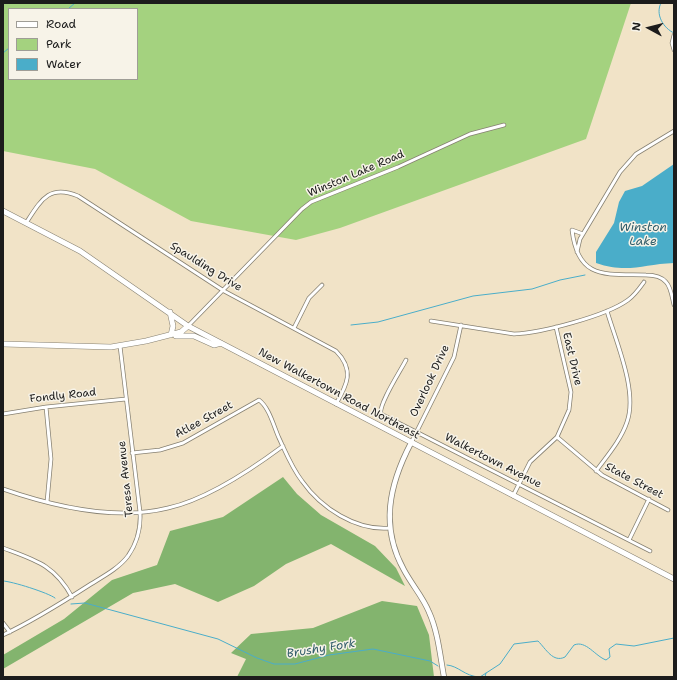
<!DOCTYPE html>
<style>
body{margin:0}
#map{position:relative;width:677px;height:680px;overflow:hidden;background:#f1e3c7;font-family:"Shantell Sans",sans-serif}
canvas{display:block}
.frame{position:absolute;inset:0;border:4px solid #1c1c1c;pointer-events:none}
.legend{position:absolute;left:8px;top:8px;width:130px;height:72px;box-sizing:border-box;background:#f7f3e8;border:1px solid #9f9d96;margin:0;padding:5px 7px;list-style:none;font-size:12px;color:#1c1c1c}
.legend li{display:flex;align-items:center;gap:8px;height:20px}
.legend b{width:20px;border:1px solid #9f9d96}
.north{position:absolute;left:629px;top:8px;width:40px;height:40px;-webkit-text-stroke:3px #f7f3e8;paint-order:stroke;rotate:277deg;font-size:11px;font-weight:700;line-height:16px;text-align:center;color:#1c1c1c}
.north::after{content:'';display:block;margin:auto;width:14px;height:18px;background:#1c1c1c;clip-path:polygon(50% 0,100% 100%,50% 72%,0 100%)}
</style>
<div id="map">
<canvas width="677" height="680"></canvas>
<div class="frame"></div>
<ul class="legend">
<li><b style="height:5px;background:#fff"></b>Road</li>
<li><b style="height:11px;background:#a4d27f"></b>Park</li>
<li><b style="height:11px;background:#4aadc9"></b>Water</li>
</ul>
<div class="north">N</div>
</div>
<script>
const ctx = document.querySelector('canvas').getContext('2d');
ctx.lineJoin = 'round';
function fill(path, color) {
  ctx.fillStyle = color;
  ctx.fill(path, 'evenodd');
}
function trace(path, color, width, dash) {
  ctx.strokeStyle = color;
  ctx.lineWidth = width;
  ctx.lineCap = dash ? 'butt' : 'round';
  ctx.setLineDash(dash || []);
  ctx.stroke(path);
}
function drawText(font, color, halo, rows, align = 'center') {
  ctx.font = font + ' "Shantell Sans",sans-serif';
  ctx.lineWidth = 3;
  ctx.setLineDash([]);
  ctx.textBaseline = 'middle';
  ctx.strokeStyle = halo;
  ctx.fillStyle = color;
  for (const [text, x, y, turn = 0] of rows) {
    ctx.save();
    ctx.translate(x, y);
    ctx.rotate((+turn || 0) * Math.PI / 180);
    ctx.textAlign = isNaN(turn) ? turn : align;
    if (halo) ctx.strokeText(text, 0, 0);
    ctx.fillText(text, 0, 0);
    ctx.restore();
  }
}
fill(new Path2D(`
 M 3,3 L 631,3 L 586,139 L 340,228 L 296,240 L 191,221 L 95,169 L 3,151 ZM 9,9 L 137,9 L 137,79 L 9,79 Z`), '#a4d27f');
fill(new Path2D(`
 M 283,477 L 297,494 L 321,515 L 375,546 L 396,568 L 405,586 L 331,544 L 286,564 L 254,586 L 218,602 L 175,584 L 133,593 L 3,669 L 3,655 L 64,619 L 112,580 L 157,565 L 170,531 L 223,517 Z
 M 382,601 L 417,606 L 429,635 L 434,677 L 237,677 L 246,659 L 231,653 L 251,634 L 313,628 Z`), '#83b46e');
fill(new Path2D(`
 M 674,164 L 674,263 C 643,264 628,274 596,263 L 596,252 L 614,223 L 619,202 L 625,191 L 642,186 Z`), '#4aadc9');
trace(new Path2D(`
 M 661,3 C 655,14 663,28 674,33
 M 68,9 L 75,3
 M 3,53 L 9,48
 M 351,325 L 378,322 L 473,296 L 532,289 L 560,280 L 585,275
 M 3,581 C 11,581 49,593 55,598
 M 71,604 L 85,603 L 218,639 L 257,658 L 274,664 L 295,664 L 329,655 L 373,649 L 430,661 L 438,666
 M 447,665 C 459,666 464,676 479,677
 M 480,677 L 500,664 L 514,644 L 538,641 C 546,649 553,663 565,657 L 574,645 C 586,640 595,656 606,660 L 610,657 L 609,649 L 616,644 L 634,646 L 674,638
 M 485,677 L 486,673`), '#4aadc9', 1);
const street = new Path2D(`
 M 674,35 L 672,43 L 674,50
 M 26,223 C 41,200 49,184 78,196 L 224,291 L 336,351 C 355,370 347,385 336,404
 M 583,234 L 572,230 C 578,280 605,274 646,275 C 653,275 661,276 666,282 C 671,287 672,297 674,305
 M 577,252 L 580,239 L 620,172 L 636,154 L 674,131
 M 431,321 L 514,334 C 541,333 606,316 628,300 C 635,295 639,289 644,282
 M 188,326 L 302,209 L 311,202 L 398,167 L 470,134 L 504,125
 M 294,328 L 309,298 L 322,285
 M 406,360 C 401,370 378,405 381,414 L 650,551
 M 46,407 L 51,459 L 47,502
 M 3,414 L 46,407 L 126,399
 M 557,437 L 602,475 L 668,510
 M 411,443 L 454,357 L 461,325
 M 132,453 L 160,450 L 183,443 L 259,400 C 269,407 274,427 279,438 C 286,453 292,468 302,481 C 321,508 356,531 390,528
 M 596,471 C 607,456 621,440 627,422 C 638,391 616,342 607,311
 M 3,489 C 52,506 116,521 168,508 C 205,500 252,469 283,446
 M 513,496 L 530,462 L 557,437 L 569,410 L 571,392 L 556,327
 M 629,540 L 649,499
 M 3,548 C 35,560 55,565 72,597
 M 3,623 L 10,632
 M 3,635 C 33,621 63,602 91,584 C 104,576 119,568 128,556 C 137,543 141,528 140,512 L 120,346`);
const secondary = new Path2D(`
 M 411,443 C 389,485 380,527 404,570 C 412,585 423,597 429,612 C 438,632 440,655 444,677`);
const primary = new Path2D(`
 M 3,211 L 80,251 L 188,326 L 674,579
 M 170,312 L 173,326 L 171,335
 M 176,336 L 194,336 L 214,345 L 221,343
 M 3,344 L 111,347 L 146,341 L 181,332 L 188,326`);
trace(street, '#868072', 4.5);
trace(secondary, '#868072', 6);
trace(primary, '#868072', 6);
trace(street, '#fff', 3);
trace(secondary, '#fff', 4.5);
trace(primary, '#fff', 5);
drawText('11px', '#1c1c1c', '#f7f3e8', [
 ["Winston Lake Road",356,174,-23],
 ["Spaulding Drive",206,267,32],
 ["East Drive",572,359,77],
 ["Overlook Drive",430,381,-65],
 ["New Walkertown Road Northeast",339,394,28],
 ["Fondly Road",63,396,-6],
 ["Atlee Street",204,420,-29],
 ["Walkertown Avenue",493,461,27],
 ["Teresa Avenue",126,479,-96],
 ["State Street",634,481,28]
]);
drawText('italic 12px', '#315d6a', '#f7f3e8', [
 ["Winston",643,228],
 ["Lake",643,242],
 ["Brushy Fork",321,649,-9]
]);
</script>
